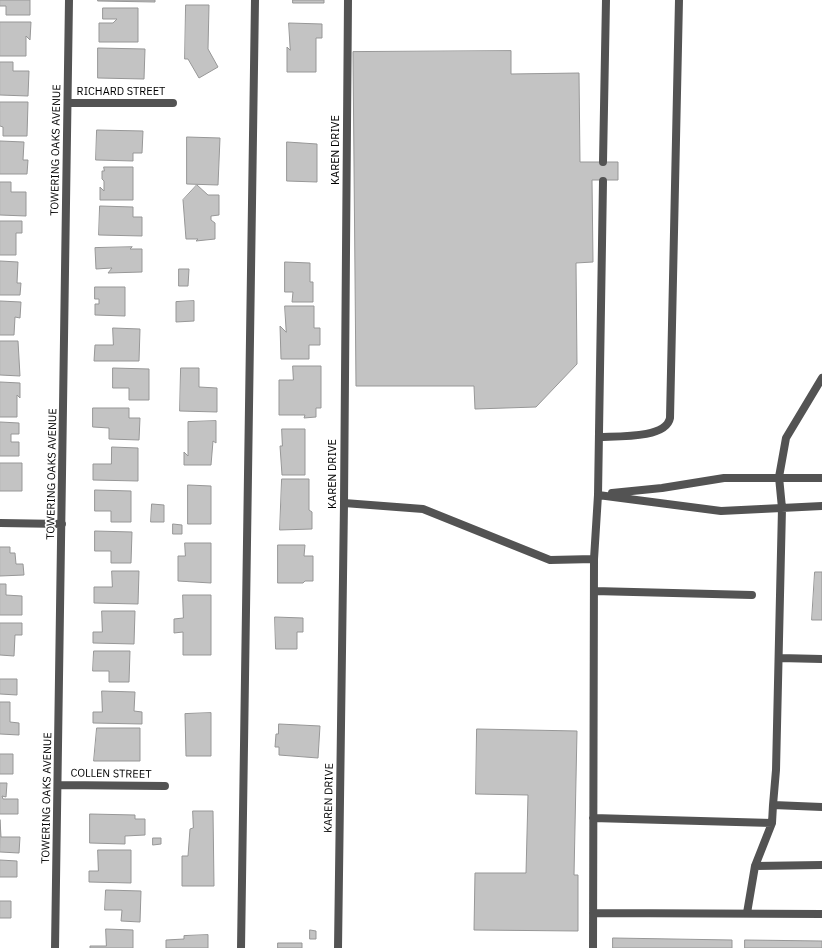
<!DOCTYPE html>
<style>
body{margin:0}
canvas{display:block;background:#fff}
</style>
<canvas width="822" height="948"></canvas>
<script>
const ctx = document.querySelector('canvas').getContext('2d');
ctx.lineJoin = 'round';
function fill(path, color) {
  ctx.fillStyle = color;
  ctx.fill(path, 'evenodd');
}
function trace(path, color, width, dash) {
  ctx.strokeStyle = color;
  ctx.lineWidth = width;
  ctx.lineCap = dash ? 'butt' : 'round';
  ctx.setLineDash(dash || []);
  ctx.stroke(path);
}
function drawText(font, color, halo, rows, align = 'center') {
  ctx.font = font + ' "IBM Plex Sans",sans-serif';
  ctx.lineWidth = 3.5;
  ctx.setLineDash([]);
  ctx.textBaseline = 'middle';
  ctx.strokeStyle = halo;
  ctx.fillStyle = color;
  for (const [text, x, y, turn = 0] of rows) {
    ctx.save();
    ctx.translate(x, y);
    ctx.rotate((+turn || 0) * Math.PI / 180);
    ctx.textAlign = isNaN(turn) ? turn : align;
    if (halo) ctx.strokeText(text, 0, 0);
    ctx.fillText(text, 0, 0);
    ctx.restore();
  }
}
const building = new Path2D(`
 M 0,0 L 30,0 L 30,15 L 6,15 L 6,6 L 0,6 Z
 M 98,0 L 155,0 L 155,2 L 98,1 Z
 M 293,0 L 324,0 L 324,3 L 293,3 Z
 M 186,5 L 209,5 L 208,49 L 218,67 L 199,78 L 188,59 L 185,59 Z
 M 103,8 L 138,8 L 138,42 L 99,42 L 99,23 L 113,23 L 117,19 L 103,19 Z
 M 0,22 L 31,22 L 30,40 L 26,36 L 26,56 L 0,56 Z
 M 289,23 L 322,24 L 322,38 L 316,38 L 316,72 L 287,72 L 287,47 L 290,50 Z
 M 98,48 L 145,49 L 144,79 L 98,78 Z
 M 511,51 L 511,74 L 579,73 L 580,162 L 618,162 L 618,180 L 592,180 L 593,262 L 576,263 L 577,364 L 536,407 L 475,409 L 474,386 L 356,386 L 353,52 Z
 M 0,62 L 13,62 L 13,71 L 29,71 L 28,96 L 0,95 Z
 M 0,102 L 28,102 L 27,136 L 3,136 L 3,127 L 0,126 Z
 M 97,130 L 143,131 L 142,153 L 133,153 L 133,161 L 96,160 Z
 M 187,137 L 220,138 L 218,185 L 187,184 Z
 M 0,141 L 24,142 L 23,160 L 28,160 L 27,174 L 0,174 Z
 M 287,142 L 317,144 L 317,182 L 287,181 Z
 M 104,167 L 133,167 L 133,200 L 100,200 L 100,187 L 104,191 L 104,181 L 102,179 L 102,171 L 104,171 Z
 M 0,182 L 11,182 L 11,192 L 26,192 L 26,216 L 0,215 Z
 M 197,185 L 208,195 L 219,195 L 219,215 L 211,216 L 211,220 L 215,223 L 215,239 L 196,241 L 198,239 L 186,239 L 183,200 Z
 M 100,206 L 133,207 L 133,217 L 142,217 L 142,236 L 99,235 Z
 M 0,221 L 22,221 L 22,233 L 16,233 L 16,255 L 0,255 Z
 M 132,247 L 130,249 L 142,249 L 142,272 L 108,273 L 112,268 L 96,269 L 95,248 Z
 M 0,261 L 18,262 L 17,283 L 21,283 L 20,295 L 0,295 Z
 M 285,262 L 310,263 L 310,282 L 313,282 L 313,302 L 292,302 L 293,292 L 285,292 Z
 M 179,269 L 189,269 L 188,286 L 179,286 Z
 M 95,287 L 125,287 L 125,316 L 95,315 L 95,304 L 99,304 L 99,299 L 95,299 Z
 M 0,301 L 21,302 L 20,318 L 15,317 L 14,335 L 0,335 Z
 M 194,301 L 194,321 L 176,322 L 176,302 Z
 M 285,306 L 314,306 L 314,328 L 320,328 L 320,345 L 309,345 L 309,359 L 281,359 L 280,326 L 286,332 Z
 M 113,328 L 140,329 L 139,361 L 94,361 L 95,345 L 113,345 Z
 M 0,341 L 18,341 L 20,376 L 0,375 Z
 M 293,366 L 321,366 L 321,408 L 316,408 L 316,417 L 304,418 L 305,415 L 279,415 L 279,380 L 293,380 Z
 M 113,368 L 149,369 L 149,400 L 129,400 L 129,388 L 113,388 Z
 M 181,368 L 199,368 L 199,387 L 217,388 L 217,412 L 180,411 Z
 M 0,382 L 20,383 L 20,398 L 17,395 L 17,417 L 0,417 Z
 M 93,408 L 129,408 L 129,418 L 140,418 L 139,440 L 109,439 L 109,428 L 93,427 Z
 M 216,421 L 216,443 L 213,441 L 211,465 L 184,465 L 184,452 L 188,456 L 188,422 Z
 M 0,422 L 19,423 L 19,434 L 11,434 L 11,442 L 19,442 L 19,456 L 0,456 Z
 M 282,429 L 305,429 L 305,475 L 282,475 L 280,446 L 282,446 Z
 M 112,447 L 138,448 L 138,481 L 93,480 L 93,464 L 111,464 Z
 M 0,463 L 22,463 L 22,491 L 0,491 Z
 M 282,479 L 309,479 L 309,510 L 312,512 L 312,529 L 280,530 Z
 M 188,485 L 211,486 L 211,524 L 188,524 Z
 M 95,490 L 131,491 L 131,522 L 111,522 L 111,511 L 95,511 Z
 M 152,504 L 164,505 L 164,522 L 151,522 Z
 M 173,524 L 182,525 L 182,534 L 173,534 Z
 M 95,531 L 132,532 L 131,563 L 111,563 L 111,551 L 95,551 Z
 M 185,543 L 211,543 L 211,583 L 178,581 L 178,556 L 185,556 Z
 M 278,545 L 305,545 L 304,556 L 313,556 L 313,581 L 305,581 L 303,583 L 278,583 Z
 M 0,547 L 10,547 L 10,553 L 15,553 L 16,564 L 23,564 L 24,575 L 0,576 Z
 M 112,571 L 139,571 L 138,604 L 94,603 L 94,587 L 112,587 Z
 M 815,572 L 822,572 L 822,620 L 812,620 Z
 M 0,584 L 6,584 L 6,595 L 22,596 L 22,615 L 0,615 Z
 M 183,595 L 211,595 L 211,655 L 183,655 L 183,632 L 174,633 L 174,619 L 183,618 Z
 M 102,611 L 135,611 L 134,644 L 93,643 L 93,632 L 102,632 Z
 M 275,617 L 303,618 L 303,632 L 297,632 L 297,649 L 276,649 Z
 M 0,623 L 22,623 L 22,635 L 15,635 L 14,656 L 0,655 Z
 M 94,651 L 130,651 L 129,682 L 109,682 L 109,671 L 93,671 Z
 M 0,679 L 17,679 L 17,695 L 0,694 Z
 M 102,691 L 135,692 L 134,711 L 142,712 L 142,724 L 93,723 L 93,712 L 102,712 Z
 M 0,702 L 10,702 L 10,722 L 19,723 L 19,735 L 0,734 Z
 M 211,713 L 211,756 L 186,756 L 185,714 Z
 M 279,724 L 320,726 L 318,758 L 279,755 L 279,747 L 275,747 L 276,734 L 278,734 Z
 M 97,728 L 140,728 L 140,761 L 94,761 Z
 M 477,729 L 577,731 L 574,875 L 578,875 L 578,931 L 474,930 L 475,873 L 526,873 L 528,795 L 476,794 Z
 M 0,754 L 13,754 L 13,774 L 0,774 Z
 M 0,783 L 7,783 L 6,797 L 2,796 L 3,799 L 18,799 L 18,814 L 0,814 Z
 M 193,811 L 213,811 L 214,886 L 182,886 L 182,856 L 188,856 L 190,829 L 193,828 Z
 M 90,814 L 135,815 L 135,819 L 145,819 L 145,835 L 125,836 L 125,844 L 90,843 Z
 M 0,820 L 1,837 L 20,837 L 19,853 L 0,852 Z
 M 153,838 L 161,838 L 161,844 L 153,845 Z
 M 98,850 L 131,850 L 131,883 L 89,882 L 89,871 L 98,871 Z
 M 0,860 L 17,861 L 17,877 L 0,877 Z
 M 106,890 L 141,891 L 140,922 L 121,921 L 122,910 L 105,910 Z
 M 0,901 L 11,901 L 11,918 L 0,918 Z
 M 106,929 L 133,930 L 133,948 L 90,948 L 90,946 L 106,946 Z
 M 310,930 L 316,931 L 316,939 L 310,939 Z
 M 208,935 L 208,948 L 166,948 L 166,940 L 184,939 L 184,936 Z
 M 613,938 L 732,940 L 732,948 L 613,948 Z
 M 745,940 L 822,941 L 822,948 L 745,948 Z
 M 278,943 L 302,943 L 302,948 L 278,948 Z`);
fill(building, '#c3c3c3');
trace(building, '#979797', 1);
trace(new Path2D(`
 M 603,162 L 606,0
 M 599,437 C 616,436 666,439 670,418 L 679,0
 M 612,493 L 662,488 L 724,478 L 822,478
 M 598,495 L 721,511 L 822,506
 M 344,503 L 423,509 L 550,560 L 594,559
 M 594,591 L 752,595
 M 779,658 L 822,659
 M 773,805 L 822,807
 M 593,818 L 772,823
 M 755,866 L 822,865
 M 593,913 L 822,914
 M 747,913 L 755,866 L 772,823 L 773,805 L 776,770 L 782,508 L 779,477 L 786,438 L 822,378
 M 593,948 L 594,559 L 598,495 L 603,181`), '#535353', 8);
trace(new Path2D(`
 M 68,103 L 173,103
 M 0,523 L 62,524
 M 58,785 L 165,786
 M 55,948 L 69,0
 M 241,948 L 255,0
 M 338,948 L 344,503 L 348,0`), '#535353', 8);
drawText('11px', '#000', '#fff', [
 ["RICHARD STREET",121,92],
 ["TOWERING OAKS AVENUE",56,150,-89],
 ["KAREN DRIVE",336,150,-90],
 ["TOWERING OAKS AVENUE",52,474,-89],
 ["KAREN DRIVE",333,474,-90],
 ["COLLEN STREET",111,774,1],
 ["TOWERING OAKS AVENUE",47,798,-89],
 ["KAREN DRIVE",329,798,-89]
]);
</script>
